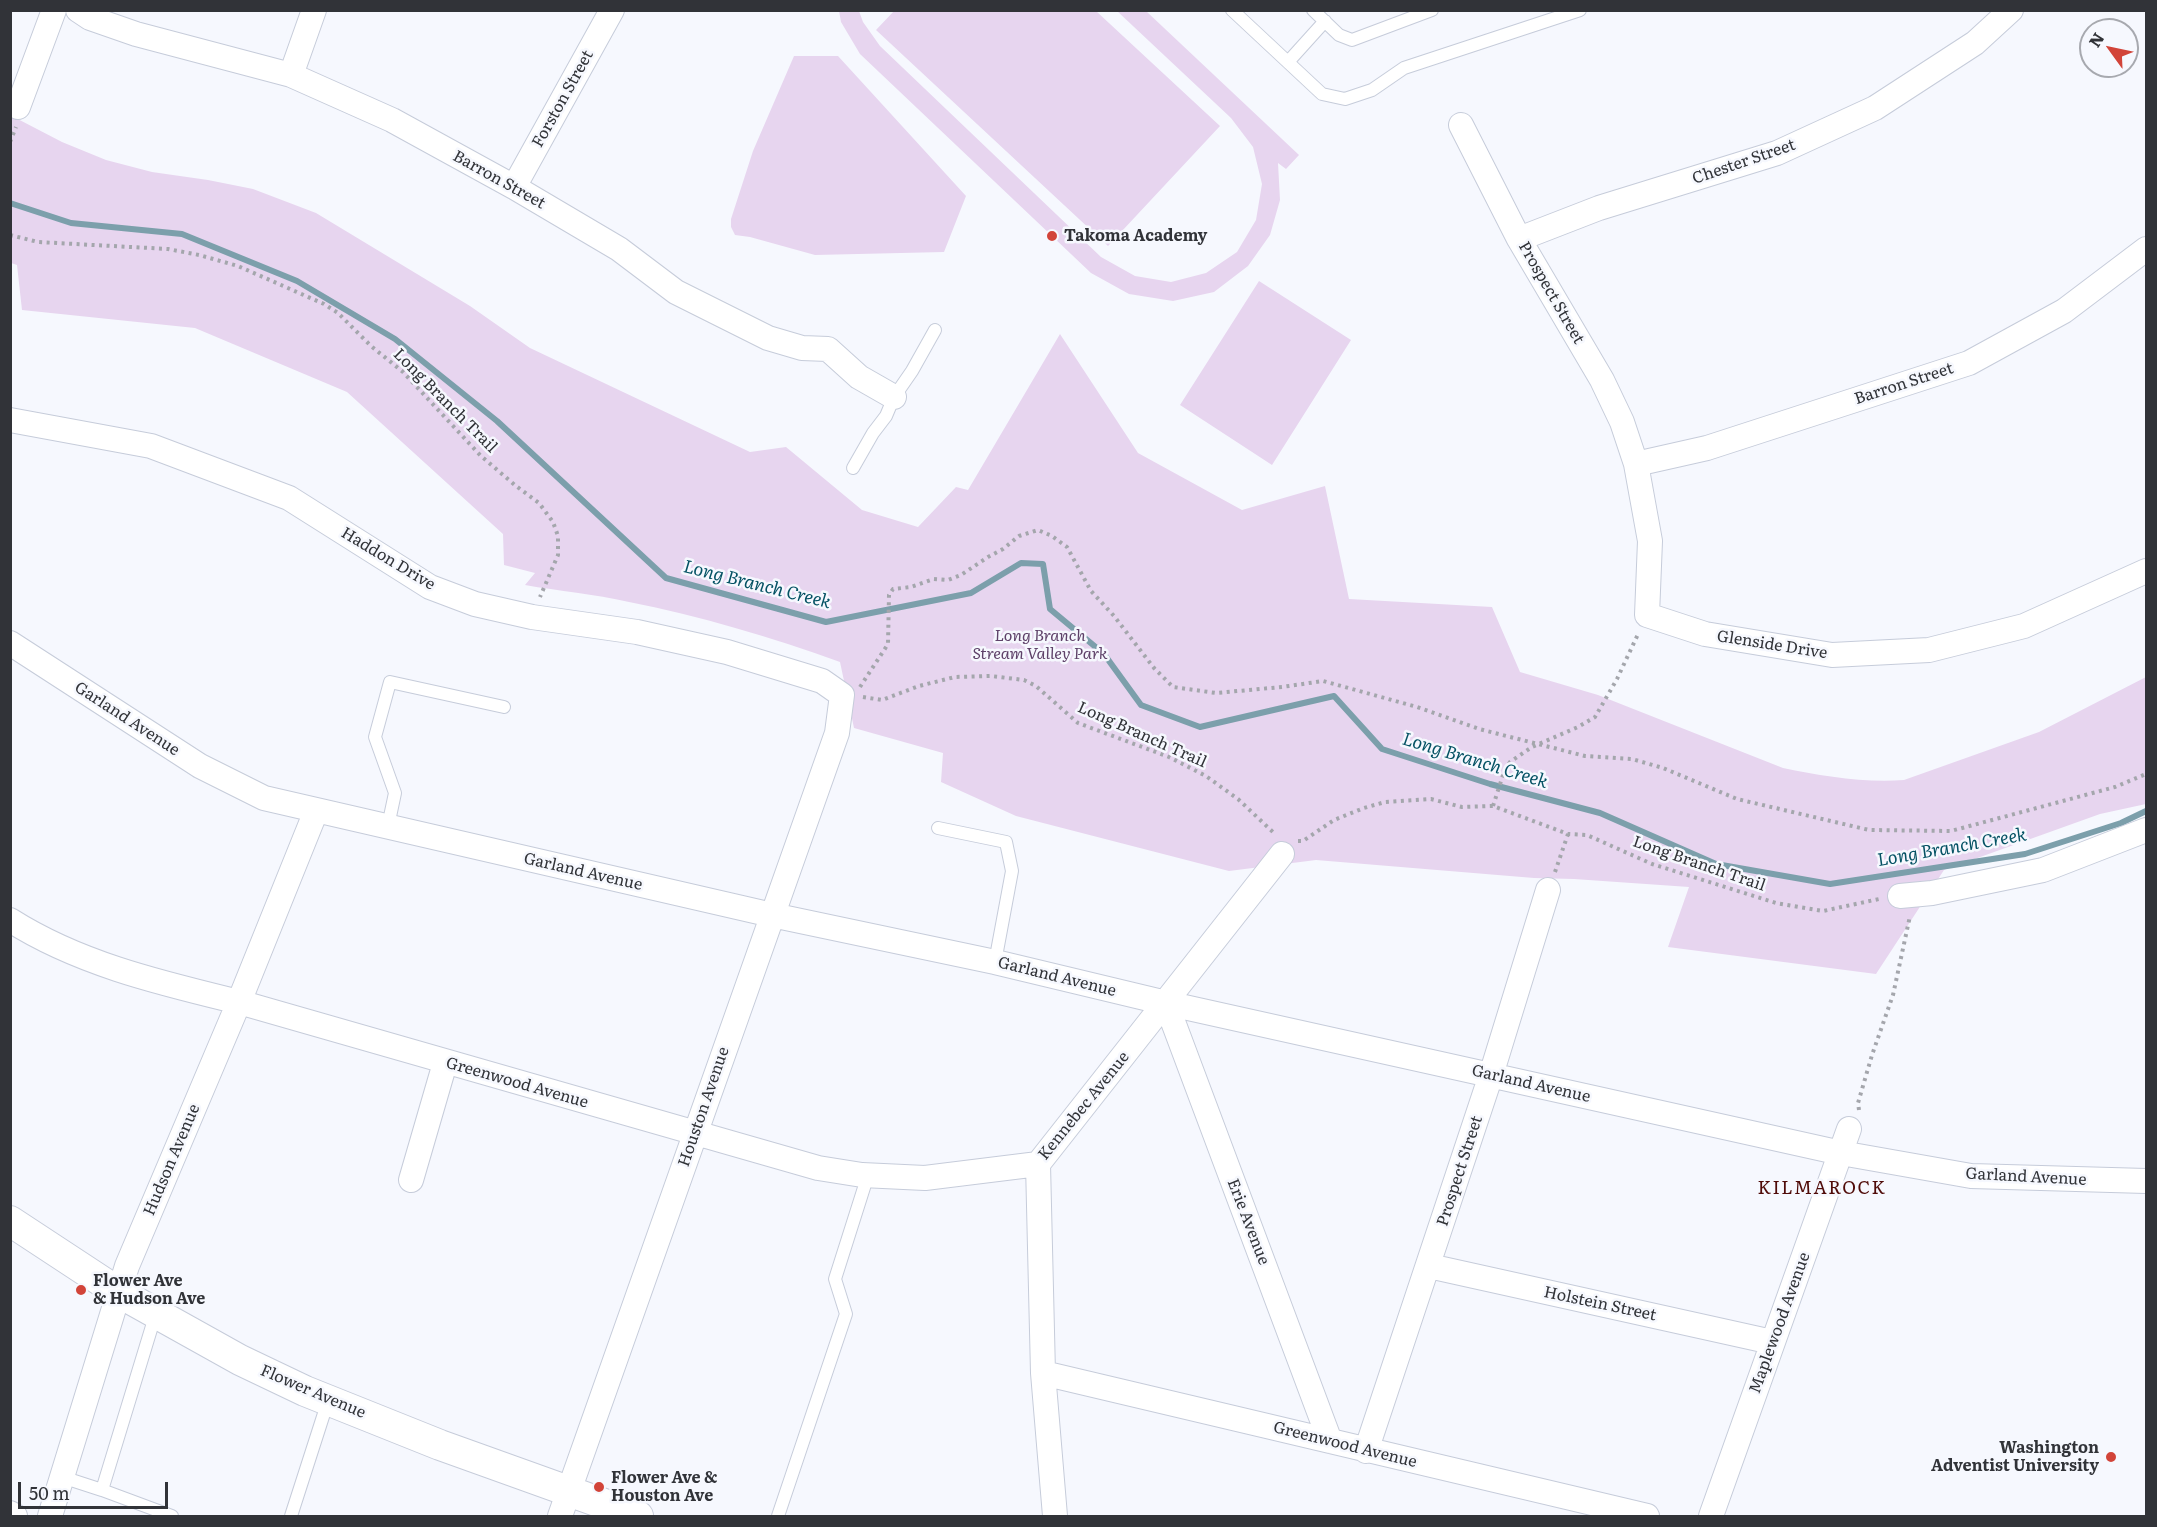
<!DOCTYPE html>
<style>
body{margin:0}
#map{position:relative;width:2157px;height:1527px;overflow:hidden;background:#f6f8fe;font-family:Literata,serif}
canvas{display:block}
.frame{position:absolute;inset:0;border:12px solid #313338;pointer-events:none}
.north{position:absolute;left:2079px;top:18px;width:60px;height:60px;box-sizing:border-box;background:#f6f8fe;border:2px solid #a7a9af;border-radius:50%;rotate:303deg;font-size:16px;font-weight:700;line-height:24px;text-align:center;color:#313338}
.north::after{content:'';display:block;margin:auto;width:21px;height:27px;background:#d24439;clip-path:polygon(50% 0,100% 100%,50% 72%,0 100%)}
.scale{position:absolute;left:18px;top:1482px;width:150px;height:27px;box-sizing:border-box;border:3px solid #313338;border-top:0;padding-left:8px;font-size:18px;line-height:21px;white-space:nowrap;color:#313338;-webkit-text-stroke:4px #f6f8fe;paint-order:stroke}
</style>
<div id="map">
<canvas width="2157" height="1527"></canvas>
<div class="frame"></div>
<div class="north">N</div>
<div class="scale">50 m</div>
</div>
<script>
const ctx = document.querySelector('canvas').getContext('2d');
ctx.lineJoin = 'round';
function fill(path, color) {
  ctx.fillStyle = color;
  ctx.fill(path, 'evenodd');
}
function trace(path, color, width, dash) {
  ctx.strokeStyle = color;
  ctx.lineWidth = width;
  ctx.lineCap = dash ? 'butt' : 'round';
  ctx.setLineDash(dash || []);
  ctx.stroke(path);
}
function drawText(font, color, halo, rows, align = 'center') {
  ctx.font = font + ' Literata,serif';
  ctx.lineWidth = 5;
  ctx.setLineDash([]);
  ctx.textBaseline = 'middle';
  ctx.strokeStyle = halo;
  ctx.fillStyle = color;
  for (const [text, x, y, turn = 0] of rows) {
    ctx.save();
    ctx.translate(x, y);
    ctx.rotate((+turn || 0) * Math.PI / 180);
    ctx.textAlign = isNaN(turn) ? turn : align;
    if (halo) ctx.strokeText(text, 0, 0);
    ctx.fillText(text, 0, 0);
    ctx.restore();
  }
}
fill(new Path2D(`
 M 839,11 L 859,11 L 863,22 L 880,46 L 1101,257 L 1135,276 L 1171,282 L 1206,273 L 1237,252 L 1256,220 L 1262,184 L 1253,147 L 1231,118 L 1117,11 L 1146,11 L 1299,155 L 1286,169 L 1278,163 L 1280,200 L 1270,235 L 1248,266 L 1214,292 L 1173,301 L 1129,294 L 1091,273 L 860,54 L 841,22 Z
 M 894,11 L 1096,11 L 1220,126 L 1108,246 L 876,30 Z
 M 794,56 L 838,56 L 966,196 L 944,252 L 815,255 L 750,237 L 735,235 L 731,227 L 731,219 L 753,151 Z
 M 10,115 L 62,142 L 106,160 L 152,172 L 208,180 L 253,189 L 316,213 L 470,306 L 530,348 L 750,452 L 786,447 L 862,510 L 918,527 L 956,487 L 968,490 L 1060,334 L 1138,453 L 1242,510 L 1325,486 L 1349,599 L 1492,607 L 1520,672 L 1598,695 L 1783,768 C 1821,776 1864,783 1904,780 L 2039,732 L 2146,677 L 2146,804 L 2100,814 L 1944,870 L 1876,974 L 1668,947 L 1689,887 L 1574,879 L 1534,878 L 1316,860 L 1229,871 L 1016,816 L 941,782 L 943,753 L 854,728 L 840,662 C 771,637 700,616 629,602 C 594,594 559,591 525,585 L 535,573 L 504,565 L 503,534 L 347,392 L 195,328 L 22,310 L 17,265 L 11,263 Z
 M 1259,281 L 1351,340 L 1272,465 L 1180,405 Z`), '#e7d5ef');
trace(new Path2D(`
 M 10,203 L 71,223 L 182,234 L 297,281 L 395,339 L 497,421 L 666,578 L 826,622 L 971,593 L 1021,563 L 1043,564 L 1050,609 L 1104,654 L 1141,705 L 1200,727 L 1334,696 L 1382,749 L 1490,784 L 1600,813 L 1716,864 L 1830,884 L 2025,854 L 2121,823 L 2146,811`), '#7c9fab', 6);
const service = new Path2D(`
 M 1232,10 L 1322,94 L 1345,99 L 1372,90 L 1404,68 L 1580,10
 M 1313,10 L 1339,35 L 1352,40 L 1432,10
 M 1288,62 L 1325,21
 M 853,468 L 873,433 L 886,416 L 894,397 L 912,371 L 935,330
 M 388,826 L 395,793 L 375,737 L 390,682 L 504,707
 M 938,828 L 1006,842 L 1012,871 L 995,962
 M 62,1477 L 102,1490 L 172,1516
 M 102,1490 L 156,1313
 M 291,1516 L 328,1401
 M 778,1516 L 846,1314 L 835,1279 L 868,1175`);
const minor = new Path2D(`
 M 78,10 L 90,18 L 136,34 L 291,75 L 392,120 L 514,187 L 619,249 L 676,292 L 768,338 L 802,348 L 828,349 L 859,377 L 894,397
 M 291,75 L 314,10
 M 18,107 L 54,10
 M 1461,125 L 1519,239 L 1602,380 L 1622,422 L 1636,464 L 1650,541 L 1647,615 L 1705,634 L 1832,655 L 1929,650 L 2024,626 L 2146,571
 M 514,187 L 612,10
 M 1519,239 L 1599,208 L 1777,153 L 1875,108 L 1975,43 L 2011,10
 M 10,420 L 151,446 L 289,498 L 430,587 L 475,604 L 532,617 L 637,632 L 727,652 L 822,681 L 842,695 L 837,733 L 560,1516
 M 1636,464 L 1707,448 L 1969,363 L 2064,311 L 2146,249
 M 10,643 L 200,766 L 264,798 L 772,915 L 995,962 L 1166,1003 L 1841,1153 L 1971,1176 L 2146,1181
 M 1900,896 L 1932,893 L 2043,870 L 2146,830
 M 10,920 C 79,964 161,983 239,1002 L 818,1168 L 862,1175 L 925,1178 L 1038,1164
 M 1166,1003 L 1330,1441
 M 411,1180 L 445,1063
 M 1429,1266 L 1772,1342
 M 1043,1373 L 1647,1516
 M 1366,1451 L 1491,1075 L 1548,890
 M 10,1513 L 15,1516
 M 50,1516 L 127,1266 L 239,1002 L 316,811
 M 1055,1516 L 1043,1373 L 1038,1164 L 1282,854
 M 1711,1516 L 1849,1129`);
const tertiary = new Path2D(`
 M 10,1221 L 118,1292 L 240,1360 L 305,1391 L 440,1445 L 638,1516`);
trace(service, '#c6ccda', 14);
trace(minor, '#c6ccda', 26);
trace(tertiary, '#c6ccda', 32);
trace(new Path2D(`
 M 10,142 L 16,127
 M 10,235 L 38,242 L 168,249 L 199,255 L 238,266 L 324,304 L 338,313 L 371,346 L 403,372 L 481,456 L 516,486 L 539,503 L 553,522 L 558,536 L 558,555 L 540,597
 M 860,687 L 888,644 L 889,595 L 893,589 L 911,587 L 934,579 L 948,580 L 961,575 L 988,557 L 1003,549 L 1019,536 L 1038,530 L 1052,536 L 1067,547 L 1091,591 L 1114,616 L 1154,668 L 1173,687 L 1216,693 L 1282,687 L 1323,681 L 1417,707 L 1479,729 L 1585,756 L 1632,759 L 1663,768 L 1737,799 L 1869,830 L 1951,831 L 2115,787 L 2146,774
 M 863,697 L 882,700 L 919,686 L 955,677 L 991,676 L 1024,680 L 1036,686 L 1078,723 L 1169,757 L 1206,776 L 1238,799 L 1275,834
 M 1493,806 L 1504,772 L 1510,762 L 1532,747 L 1578,727 L 1595,717 L 1617,679 L 1639,632
 M 1298,841 L 1303,841 L 1334,820 L 1364,808 L 1385,802 L 1431,799 L 1462,807 L 1493,806 L 1568,834 L 1587,835 L 1652,864 L 1776,903 L 1823,911 L 1879,899
 M 1555,872 L 1568,834
 M 1859,1110 L 1858,1103 L 1872,1055 L 1893,995 L 1910,916`), '#a4a6ac', 4, [3, 4.5]);
trace(service, '#fff', 12);
trace(minor, '#fff', 24);
trace(tertiary, '#fff', 30);
for (const [x, y, r, color] of [
 [1052,236,6,"#d24439"],
 [81,1290,6,"#d24439"],
 [2111,1457,6,"#d24439"],
 [599,1487,6,"#d24439"]
]) {
  const dot = new Path2D();
  dot.arc(x, y, r, 0, 2 * Math.PI);
  ctx.fillStyle = color;
  ctx.fill(dot);
  trace(dot, '#f6f8fe', 2);
}
drawText('16px', '#313338', '#f6f8fe', [
 ["Forston Street",563,99,-61],
 ["Chester Street",1744,162,-19],
 ["Barron Street",499,180,29],
 ["Prospect Street",1551,293,60],
 ["Barron Street",1904,384,-18],
 ["Long Branch Trail",445,401,45],
 ["Haddon Drive",388,559,31],
 ["Glenside Drive",1772,645,9],
 ["Garland Avenue",127,719,33],
 ["Long Branch Trail",1142,735,24],
 ["Long Branch Trail",1699,864,19],
 ["Garland Avenue",583,872,13],
 ["Garland Avenue",1057,977,14],
 ["Greenwood Avenue",517,1083,16],
 ["Garland Avenue",1531,1084,13],
 ["Kennebec Avenue",1084,1106,-51],
 ["Houston Avenue",704,1107,-71],
 ["Hudson Avenue",172,1160,-67],
 ["Prospect Street",1460,1171,-72],
 ["Garland Avenue",2026,1177,3],
 ["Erie Avenue",1248,1222,69],
 ["Holstein Street",1600,1304,12],
 ["Maplewood Avenue",1780,1323,-70],
 ["Flower Avenue",313,1392,23],
 ["Greenwood Avenue",1345,1445,14]
]);
drawText('bold 16px', '#313338', '#f6f8fe', [
 ["Takoma Academy",1064,236],
 ["Flower Ave",93,1281],
 ["& Hudson Ave",93,1299],
 ["Washington",2099,1448,"right"],
 ["Adventist University",2099,1466,"right"],
 ["Flower Ave &",611,1478],
 ["Houston Ave",611,1496]
], 'left');
drawText('italic 16px', '#5e4169', '#f6f8fe', [
 ["Long Branch",1040,636],
 ["Stream Valley Park",1040,654]
]);
drawText('italic 18px', '#055264', '#f6f8fe', [
 ["Long Branch Creek",757,585,14],
 ["Long Branch Creek",1475,761,17],
 ["Long Branch Creek",1952,848,-10]
]);
ctx.letterSpacing = '1.5px';
drawText('18px', '#500c09', '#f6f8fe', [
 ["KILMAROCK",1822,1189]
]);
ctx.letterSpacing = '0px';
</script>
